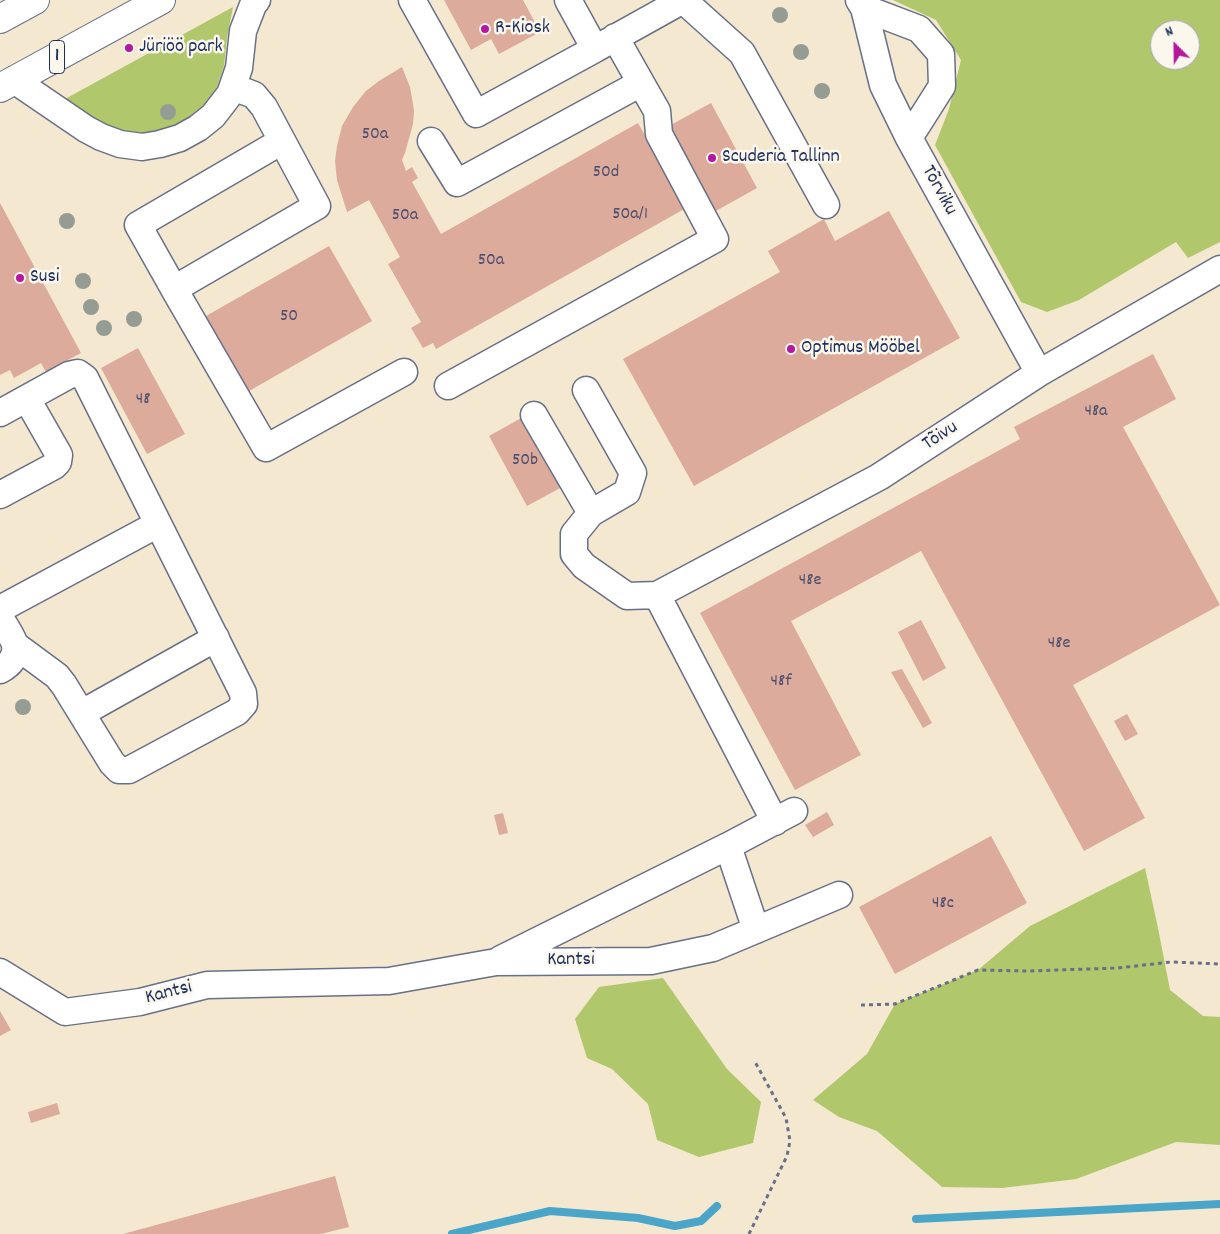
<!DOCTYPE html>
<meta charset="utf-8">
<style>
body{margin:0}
#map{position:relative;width:1220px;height:1234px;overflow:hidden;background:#f4e8d0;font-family:Dekko,sans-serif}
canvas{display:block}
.north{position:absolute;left:1150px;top:20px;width:50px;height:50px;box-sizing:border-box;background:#fbf7ec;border:1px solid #a1a7b3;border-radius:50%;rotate:337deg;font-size:14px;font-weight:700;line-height:20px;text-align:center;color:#1b2f5e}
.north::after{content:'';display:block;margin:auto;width:18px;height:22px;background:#b5179e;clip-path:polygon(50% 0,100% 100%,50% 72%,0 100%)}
</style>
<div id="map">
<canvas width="1220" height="1234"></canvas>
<div class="north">N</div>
</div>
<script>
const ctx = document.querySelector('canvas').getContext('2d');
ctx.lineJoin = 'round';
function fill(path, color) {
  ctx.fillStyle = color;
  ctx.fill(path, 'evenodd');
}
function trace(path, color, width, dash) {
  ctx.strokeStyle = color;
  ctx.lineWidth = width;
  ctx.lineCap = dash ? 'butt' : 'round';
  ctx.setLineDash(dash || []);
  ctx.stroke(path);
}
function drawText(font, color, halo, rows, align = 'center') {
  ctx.font = font + ' Dekko,sans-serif';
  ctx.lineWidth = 5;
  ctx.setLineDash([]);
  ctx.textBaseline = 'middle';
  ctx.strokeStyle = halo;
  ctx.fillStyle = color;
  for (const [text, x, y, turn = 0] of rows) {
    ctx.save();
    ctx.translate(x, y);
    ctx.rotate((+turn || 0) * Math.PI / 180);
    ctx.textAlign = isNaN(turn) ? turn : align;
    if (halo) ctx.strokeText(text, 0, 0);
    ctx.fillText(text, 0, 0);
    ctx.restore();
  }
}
fill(new Path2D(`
 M 893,0 L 1220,0 L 1220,242 L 1188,258 L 1176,242 L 1079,300 L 1047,312 L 1021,302 L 935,145 L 949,109 L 961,60 L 936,20 ZM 1160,30 L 1190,30 L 1190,60 L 1160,60 Z
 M 233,7 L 227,38 L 224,66 L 214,95 L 194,119 L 165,132 L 135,137 L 107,129 L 65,99 Z
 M 1145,868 L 1158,928 L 1170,990 L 1203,1016 L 1220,1017 L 1220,1145 L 1176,1142 L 1076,1179 L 1002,1188 L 942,1187 L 877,1131 L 839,1117 L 813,1100 L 867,1054 L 895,1004 L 978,970 L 1030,926 Z
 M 663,978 L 727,1069 L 761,1102 L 753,1143 L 699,1157 L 657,1140 L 648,1104 L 612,1069 L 587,1058 L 575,1019 L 599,987 Z`), '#b0c76c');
trace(new Path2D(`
 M 916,1219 L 1220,1204
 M 452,1234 L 550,1211 L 638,1218 L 675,1226 L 701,1221 L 717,1206`), '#4aa6c8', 8);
fill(new Path2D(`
 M 444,0 L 523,0 L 540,32 L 499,54 L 491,39 L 471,50 Z
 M 402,67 L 410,87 L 413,104 L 414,111 L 413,124 L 405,153 L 402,160 L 406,171 L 412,167 L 418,178 L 412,182 L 441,234 L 638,123 L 686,208 L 436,349 L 433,343 L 423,348 L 411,328 L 421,322 L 388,264 L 400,257 L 369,200 L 347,212 L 337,180 L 335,161 L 337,146 L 342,126 L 353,107 L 366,91 L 379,81 Z
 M 711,103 L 757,188 L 714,212 L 667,127 Z
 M 0,203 L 81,353 L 46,372 L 41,363 L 14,378 L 10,370 L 0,375 Z
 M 889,211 L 960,338 L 694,486 L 623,359 L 780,272 L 768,251 L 824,219 L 835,241 Z
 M 329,246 L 372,321 L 249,391 L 206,316 Z
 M 138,348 L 185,434 L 147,454 L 101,368 Z
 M 1153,354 L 1176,399 L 1123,427 L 1220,605 L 1073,685 L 1145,818 L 1084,851 L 921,551 L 791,621 L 861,755 L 795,790 L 700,613 L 1020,439 L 1014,427 Z
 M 523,417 L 562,487 L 527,506 L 489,436 Z
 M 921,620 L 946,668 L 923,681 L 898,632 Z
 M 902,669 L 932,723 L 923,728 L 891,672 Z
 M 1127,714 L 1138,734 L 1125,741 L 1114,721 Z
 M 827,812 L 834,825 L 813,837 L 805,825 Z
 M 503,813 L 508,833 L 499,835 L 494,815 Z
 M 991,836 L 1027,903 L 895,974 L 859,907 Z
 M 0,1011 L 11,1030 L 0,1036 Z
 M 57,1103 L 60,1114 L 31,1123 L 28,1112 Z
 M 335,1176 L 349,1227 L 321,1234 L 123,1234 Z`), '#dcab9b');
const minor = new Path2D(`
 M 412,0 L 476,114 L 595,49
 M 568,0 L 595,49 L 683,0
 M 683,0 L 742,53 L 826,205
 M 859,0 L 864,8 L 883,85 L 909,138 L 1039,373
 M 864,8 L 919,29 L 941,54 L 942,86 L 909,138
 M 14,80 L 86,129 L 101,137 L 120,144 L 142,147 L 160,144 L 180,138 L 198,128 L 213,116 L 230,94 L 239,68 L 243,31 L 253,5 L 257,0
 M 233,87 L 254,95 L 264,107 L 317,206 L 174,289 L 266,448 L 404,372
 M 431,141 L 457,183 L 641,83 L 615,37
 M 174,289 L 138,225 L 282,141
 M 448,386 L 715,239 L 659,134 L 657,111 L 641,83
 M 586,390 L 633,473 L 627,492 L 591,513 L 574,534 L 574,554 L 584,566 L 627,596 L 657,595 L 879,477 L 1039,373 L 1220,269
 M 0,413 L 69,375 L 78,373 L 85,378 L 243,693 L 244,704 L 237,712 L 129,770 L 119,770 L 112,763 L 64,685 L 57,676 L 15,645
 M 534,415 L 591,513
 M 0,495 L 54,466 L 58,462 L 59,455 L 27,399
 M 657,595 L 775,822
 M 0,609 L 158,524
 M 0,617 C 3,623 14,639 15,645 C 17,657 10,665 0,670
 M 82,713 L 216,638
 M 728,846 L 756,930
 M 501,959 L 728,846 L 794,811
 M 0,972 L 65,1012 L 140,1002 L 207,985 L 389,981 L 496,962 L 651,961 L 713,948 L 839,895`);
const highway = new Path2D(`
 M 0,19 L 35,0
 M 0,88 L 161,0`);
trace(minor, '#677086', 29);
trace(highway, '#677086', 30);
trace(new Path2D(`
 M 861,1005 L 895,1004 L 978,970 L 1028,971 L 1118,968 L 1171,962 L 1220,964
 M 749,1234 L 787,1156 L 790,1141 L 786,1118 L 754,1060`), '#677086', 3, [4, 4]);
trace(minor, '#fff', 26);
trace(highway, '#fff', 28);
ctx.fillStyle = '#959c94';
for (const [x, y] of [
 [780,15],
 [801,52],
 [822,91],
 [168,112],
 [67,221],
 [83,281],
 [91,307],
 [134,319],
 [104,328],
 [23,707]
]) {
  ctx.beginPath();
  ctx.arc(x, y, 8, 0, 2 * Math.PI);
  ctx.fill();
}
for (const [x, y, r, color] of [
 [485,29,5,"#b5179e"],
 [129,48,5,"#b5179e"],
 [712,158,5,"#b5179e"],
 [20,278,5,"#b5179e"],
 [791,349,5,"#b5179e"]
]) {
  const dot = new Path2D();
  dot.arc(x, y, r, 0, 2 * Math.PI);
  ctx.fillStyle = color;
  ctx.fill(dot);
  trace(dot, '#fbf7ec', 2);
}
drawText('18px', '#4b4e6d', null, [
 ["50a",375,136],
 ["50d",606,174],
 ["50a/1",630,216],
 ["50a",405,217],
 ["50a",491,262],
 ["50",289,318],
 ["48",143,401],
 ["48a",1096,413],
 ["50b",525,462],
 ["48e",810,582],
 ["48e",1059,645],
 ["48f",781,683],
 ["48c",943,905]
]);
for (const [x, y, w] of [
 [57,57,15]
]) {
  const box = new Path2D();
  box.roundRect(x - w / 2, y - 16.5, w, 33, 4);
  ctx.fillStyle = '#fbf7ec';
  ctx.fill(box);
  trace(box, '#1b2f5e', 1);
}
drawText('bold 19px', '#1b2f5e', null, [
 ["1",57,57]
]);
drawText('20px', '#1b2f5e', '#fbf7ec', [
 ["R-Kiosk",495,29],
 ["Jüriöö park",139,48],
 ["Scuderia Tallinn",722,158],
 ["Susi",30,278],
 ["Optimus Mööbel",801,349]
], 'left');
drawText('20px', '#1b2f5e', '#fbf7ec', [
 ["Tõrviku",938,191,61],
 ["Tõivu",941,437,-33],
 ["Kantsi",571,961],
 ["Kantsi",169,994,-14]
]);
</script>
